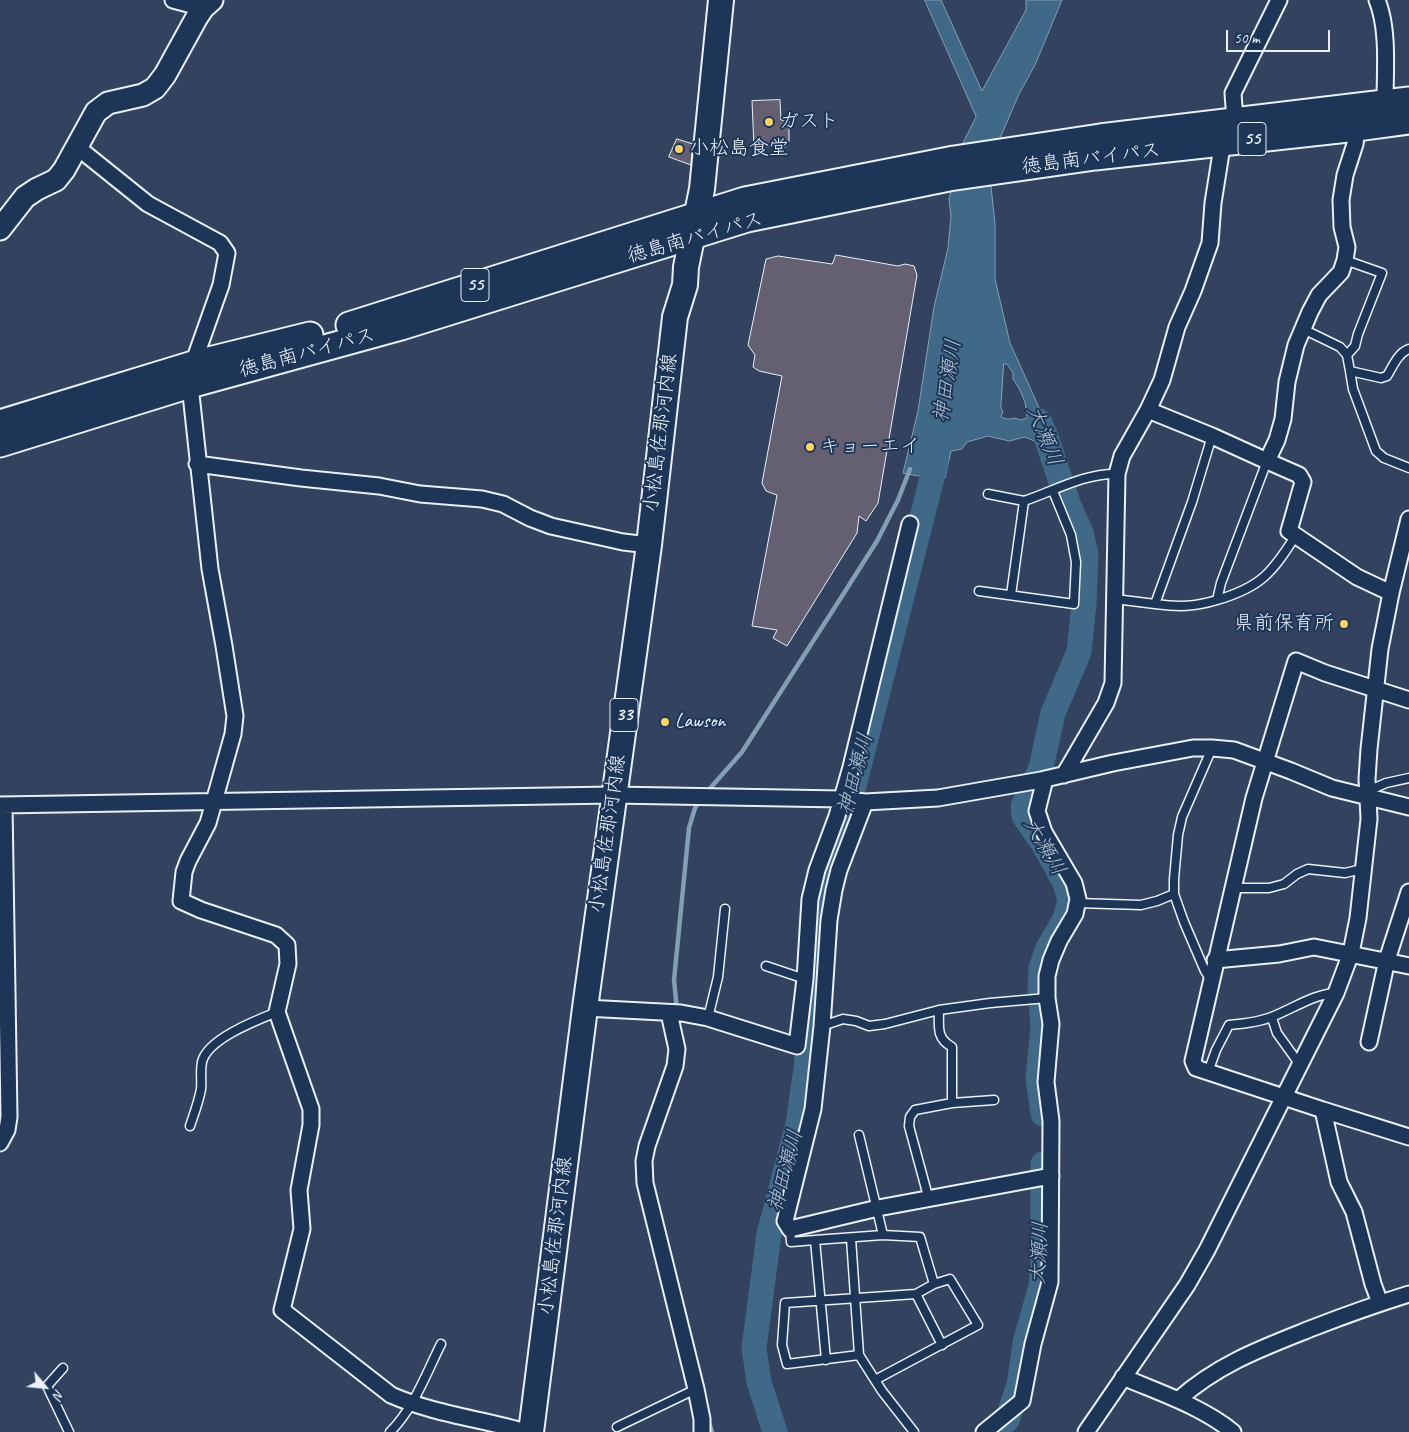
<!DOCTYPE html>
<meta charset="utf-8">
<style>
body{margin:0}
#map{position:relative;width:1409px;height:1432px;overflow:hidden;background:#32425f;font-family:Caveat,sans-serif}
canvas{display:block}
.north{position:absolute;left:20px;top:1362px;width:50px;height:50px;-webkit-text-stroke:4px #1d3557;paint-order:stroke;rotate:118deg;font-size:14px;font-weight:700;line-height:20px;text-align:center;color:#e8f1f8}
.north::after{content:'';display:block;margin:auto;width:18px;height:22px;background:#e8f1f8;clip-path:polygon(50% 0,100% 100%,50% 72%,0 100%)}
.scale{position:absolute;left:1226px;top:30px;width:104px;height:22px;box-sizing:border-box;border:2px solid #e8f1f8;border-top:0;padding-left:6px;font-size:15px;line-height:18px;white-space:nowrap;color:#e8f1f8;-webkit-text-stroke:4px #1d3557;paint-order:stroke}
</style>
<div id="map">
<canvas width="1409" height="1432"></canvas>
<div class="north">N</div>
<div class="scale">50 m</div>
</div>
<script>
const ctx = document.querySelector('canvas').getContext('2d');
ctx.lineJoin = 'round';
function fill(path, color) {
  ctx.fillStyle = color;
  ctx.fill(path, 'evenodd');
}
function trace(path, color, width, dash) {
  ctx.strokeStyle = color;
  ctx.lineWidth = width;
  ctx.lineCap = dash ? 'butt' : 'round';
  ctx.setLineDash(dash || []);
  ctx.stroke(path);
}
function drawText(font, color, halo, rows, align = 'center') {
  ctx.font = font + ' Caveat,"Klee One",sans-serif';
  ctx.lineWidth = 4;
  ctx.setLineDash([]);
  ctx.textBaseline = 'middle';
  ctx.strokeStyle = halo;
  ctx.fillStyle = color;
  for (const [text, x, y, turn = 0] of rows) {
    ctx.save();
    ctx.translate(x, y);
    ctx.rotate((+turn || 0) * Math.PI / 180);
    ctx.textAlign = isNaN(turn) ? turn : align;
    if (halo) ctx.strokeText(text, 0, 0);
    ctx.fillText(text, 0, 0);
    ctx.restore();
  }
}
const water = new Path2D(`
 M 925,0 L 941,0 L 982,91 L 1026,10 L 1026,0 L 1062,0 L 1035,65 L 1019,94 L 1001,136 L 991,187 L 995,223 L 995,279 L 1010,343 L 1041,412 L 1049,420 L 1062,450 L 1051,452 L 1048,447 L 1025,437 L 1009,441 L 988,436 L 967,442 L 962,449 L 951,451 L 945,478 L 935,476 L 926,472 L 918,476 L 903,473 L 918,411 L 934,307 L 948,248 L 951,216 L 949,199 L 963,143 L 976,117 ZM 1004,364 L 1007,364 L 1013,373 L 1013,379 L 1019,388 L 1025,402 L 1027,418 L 1021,420 L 1014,418 C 1010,420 1005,419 1001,417 L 1003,412 L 1001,408 Z`);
fill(water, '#3f6986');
trace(water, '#839fb4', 1);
trace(new Path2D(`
 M 706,793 L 742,752 L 844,593 L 877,541 L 898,500 L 910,469
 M 677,1010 L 674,980 L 689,828 L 695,808 L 701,799
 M 708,1419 L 712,1432`), '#839fb4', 4.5);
trace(new Path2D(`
 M 1039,421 L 1045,434 L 1069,506 L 1081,532 L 1086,554 L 1084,604 L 1079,652 L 1053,713 L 1041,768 L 1023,806 L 1024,816 L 1044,845 L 1065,883 L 1070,901 L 1065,919 L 1048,948 L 1041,968 L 1040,990 L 1043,1027 L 1038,1078 L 1043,1114
 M 1000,1427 L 1007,1420 L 1019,1385 L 1025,1343 L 1041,1286 L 1043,1266 L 1043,1164
 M 775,1432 L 759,1382 L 754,1348 L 769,1234 L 798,1124 L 806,1069 L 817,919 L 826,865 L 848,810 L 936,462 L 938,442`), '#3f6986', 25);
const building = new Path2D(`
 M 780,100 L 781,120 L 789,121 L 789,142 L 785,142 L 786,147 L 754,147 L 752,101 Z
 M 677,139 L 693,144 L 691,165 L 669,157 Z
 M 836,255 L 898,266 L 905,264 L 914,266 L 917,275 L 878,503 L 866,521 L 859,516 L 857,533 L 787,646 L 773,638 L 777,630 L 752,626 L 777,495 L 766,491 L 762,483 L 782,376 L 759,371 L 753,367 L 755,355 L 748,345 L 766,259 L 778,256 L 832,264 Z`);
fill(building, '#646072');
trace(building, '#e8f1f8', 1);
const service = new Path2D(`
 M 1345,260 L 1382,273 L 1358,334 L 1355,346 L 1347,355
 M 1303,329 L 1340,347 L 1347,355 L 1350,371 L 1381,378 L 1387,376 C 1393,366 1398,353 1409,349
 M 1350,371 L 1353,389 L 1376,451 L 1384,458 L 1409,468
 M 988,494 L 1024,501 L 1011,595
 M 1024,501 C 1054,491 1085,473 1117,474
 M 979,591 L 1074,604 L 1076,562 L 1071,535 L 1053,491
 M 1115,599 L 1155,604 L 1192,502 L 1212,436
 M 1217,600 C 1261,587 1272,573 1296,535
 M 1155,604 C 1179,607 1194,607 1217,600 L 1221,583 L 1267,461
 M 1368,791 L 1386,783 L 1409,778
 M 1233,888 L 1269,888 L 1284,884 L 1297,874 L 1308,869 L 1345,873 L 1362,869
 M 1077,903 L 1141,905 L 1157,901 L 1174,894
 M 766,966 L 805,979
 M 1211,980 L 1205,971 L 1184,922 L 1174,894 L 1174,879 L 1178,835 L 1182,817 L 1212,748
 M 939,1010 C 939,1027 936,1038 952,1047 L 952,1103
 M 708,1018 L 718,977 L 725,909
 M 1272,1018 L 1277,1033 L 1300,1065
 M 822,1026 L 843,1019 L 856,1021 L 869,1026 L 885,1024 L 939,1010 L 990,1003 L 1047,998
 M 1208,1072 L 1216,1050 L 1229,1025 C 1241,1024 1263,1021 1274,1016 C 1294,1008 1314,994 1336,993
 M 190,1126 C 194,1114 199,1101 201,1089 C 202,1080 200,1071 202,1062 C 207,1039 257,1020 277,1012
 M 859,1135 L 883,1235 L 920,1237 L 934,1284 L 916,1294
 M 929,1200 L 909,1126 L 910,1117 L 915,1110 L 952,1103 L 994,1100
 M 790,1229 L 791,1242 L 815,1240
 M 851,1238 L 859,1355
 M 826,1360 L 815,1240 L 883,1235
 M 63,1368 L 47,1386 L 69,1432
 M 875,1380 L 978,1325 L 950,1279 L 934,1284
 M 617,1427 L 696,1389
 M 390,1432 C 414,1408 426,1374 441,1344
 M 914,1432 L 882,1391 L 859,1355 L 787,1364 L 782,1345 L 785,1303 L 916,1294 L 942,1345`);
const minor = new Path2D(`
 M 173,0 L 203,8
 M 1377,0 C 1389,29 1385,71 1385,102
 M 1235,121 L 1233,93 L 1279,0
 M 77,147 L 148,204 L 220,243 L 227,253 L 221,285 L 193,364 L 190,385 L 210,569 L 224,646 L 235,716 L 233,734 L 208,823 L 188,861 L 184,872 L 181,901 L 201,910 L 276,935 L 287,945 L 288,964 L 277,1012 L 311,1109 L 311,1125 L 299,1190 L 302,1229 L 282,1310 L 391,1395 C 434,1414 482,1419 526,1432
 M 1148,410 L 1212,436 L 1267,461 L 1277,440 L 1283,419 L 1287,382 L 1296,345 L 1310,312 L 1319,295 L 1341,272 L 1345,260 L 1347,247 L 1342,227 L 1341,200 L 1345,175 L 1355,144 L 1357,128 L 1355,121
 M 1267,461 L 1299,475 L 1303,482 L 1289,531 L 1357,577 L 1391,593
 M 197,464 L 301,478 L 379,486 L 420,494 L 482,499 L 503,504 L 530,518 L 551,526 L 623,542 L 649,545
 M 1064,775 L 1106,703 L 1113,683 L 1117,474 L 1122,456 L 1148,410 L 1162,380 L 1177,327 L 1193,291 L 1210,243 L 1213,203 L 1221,153 L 1220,143
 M 865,802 L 839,870 L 834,890 L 829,920 L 822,1026 L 813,1109 L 785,1221 L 790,1229 L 878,1208 L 1051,1176
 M 0,805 L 613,795 L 841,799 L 865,802 L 938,798 L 1041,780 L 1113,763 L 1193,748 L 1212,748 L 1234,750 L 1291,771 L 1332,788 L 1409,807
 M 1215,960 L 1279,954 L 1314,947 L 1409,966
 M 585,1008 L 681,1013 L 708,1018 L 797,1046 L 805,979 L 810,899 L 817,870 L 837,816 L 851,767 L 910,524
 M 669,1013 L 677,1049 L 675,1066 L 647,1146 L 644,1161 L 645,1183 L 696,1389 L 702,1419 L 702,1432
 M 1369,1042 L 1387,960 L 1409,892
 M 1323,1110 L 1409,1137
 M 0,1143 L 7,1130 L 9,1117 L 4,805
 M 1380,1303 L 1373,1284 L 1354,1212 L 1339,1182 L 1323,1110 L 1196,1068 L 1193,1061 L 1254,798 L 1296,661 L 1325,673 L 1409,700
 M 1123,1377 C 1160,1393 1201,1406 1233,1432
 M 1178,1400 C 1219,1363 1265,1347 1315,1327 C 1346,1315 1377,1304 1409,1294
 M 984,1432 L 1022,1401 L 1033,1344 L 1050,1282 L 1051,1121 L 1046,1082 L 1051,1024 L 1047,998 L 1047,976 L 1051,960 L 1059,941 L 1075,914 L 1078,899 L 1074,883 L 1044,832 L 1037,811 L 1045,779
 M 1086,1432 L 1187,1285 L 1207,1250 L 1336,993 L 1351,953 L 1358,918 L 1369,819 L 1367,779 L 1369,749 L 1380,649 L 1391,593 L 1409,519`);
const secondary = new Path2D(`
 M 0,229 L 25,197 L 37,189 L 56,180 L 64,170 L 96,112 L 108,103 L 143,95 L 155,88 L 165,75 L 197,17 L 203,8 L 212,0`);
const primary = new Path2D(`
 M 531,1432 L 585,1008 L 649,545 L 675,317 L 685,285 L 686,267 L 702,189 L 721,0`);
const trunk = new Path2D(`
 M 349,325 L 745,200 L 954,159 L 1100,137 L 1409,100
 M 0,423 L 193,364 L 310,335
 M 0,444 L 190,385 L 401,327 L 747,219 L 949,178 L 1095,157 L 1357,128 L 1409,121`);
trace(service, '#e8f1f8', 11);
trace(minor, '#e8f1f8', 19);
trace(secondary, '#e8f1f8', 25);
trace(primary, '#e8f1f8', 28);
trace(trunk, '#e8f1f8', 29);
trace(service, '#1d3557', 8);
trace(minor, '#1d3557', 15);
trace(secondary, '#1d3557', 21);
trace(primary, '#1d3557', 24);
trace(trunk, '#1d3557', 25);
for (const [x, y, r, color] of [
 [769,122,5,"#ffd166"],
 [679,149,5,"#ffd166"],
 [810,447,5,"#ffd166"],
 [1344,624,5,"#ffd166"],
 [665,722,5,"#ffd166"]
]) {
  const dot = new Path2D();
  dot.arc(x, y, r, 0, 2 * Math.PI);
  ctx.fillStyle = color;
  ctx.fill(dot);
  trace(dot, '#1d3557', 2);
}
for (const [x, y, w] of [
 [1252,139,28],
 [475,285,28],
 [624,715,28]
]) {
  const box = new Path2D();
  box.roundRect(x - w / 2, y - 16.5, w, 33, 4);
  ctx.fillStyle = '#1d3557';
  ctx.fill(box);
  trace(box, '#e8f1f8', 1);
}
drawText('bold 19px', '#e8f1f8', null, [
 ["55",1252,139],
 ["55",475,285],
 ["33",624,715]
]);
drawText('20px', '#e8f1f8', '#1d3557', [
 ["ガスト",779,122],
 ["小松島食堂",689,149],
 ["キョーエイ",820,447],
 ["県前保育所",1334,624,"right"],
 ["Lawson",675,722]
], 'left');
drawText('20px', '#e8f1f8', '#1d3557', [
 ["徳島南バイパス",1091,159,-7],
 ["徳島南バイパス",695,238,-16],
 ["徳島南バイパス",307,353,-15],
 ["小松島佐那河内線",661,433,-83],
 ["小松島佐那河内線",608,834,-82],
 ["小松島佐那河内線",556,1236,-83]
]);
drawText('italic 21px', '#adc1d0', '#1d3557', [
 ["神田瀬川",948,381,-81],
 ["大瀬川",1044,436,68],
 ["神田瀬川",856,774,-75],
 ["大瀬川",1044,847,60],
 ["神田瀬川",786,1171,-75],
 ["大瀬川",1040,1253,-87]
]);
</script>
